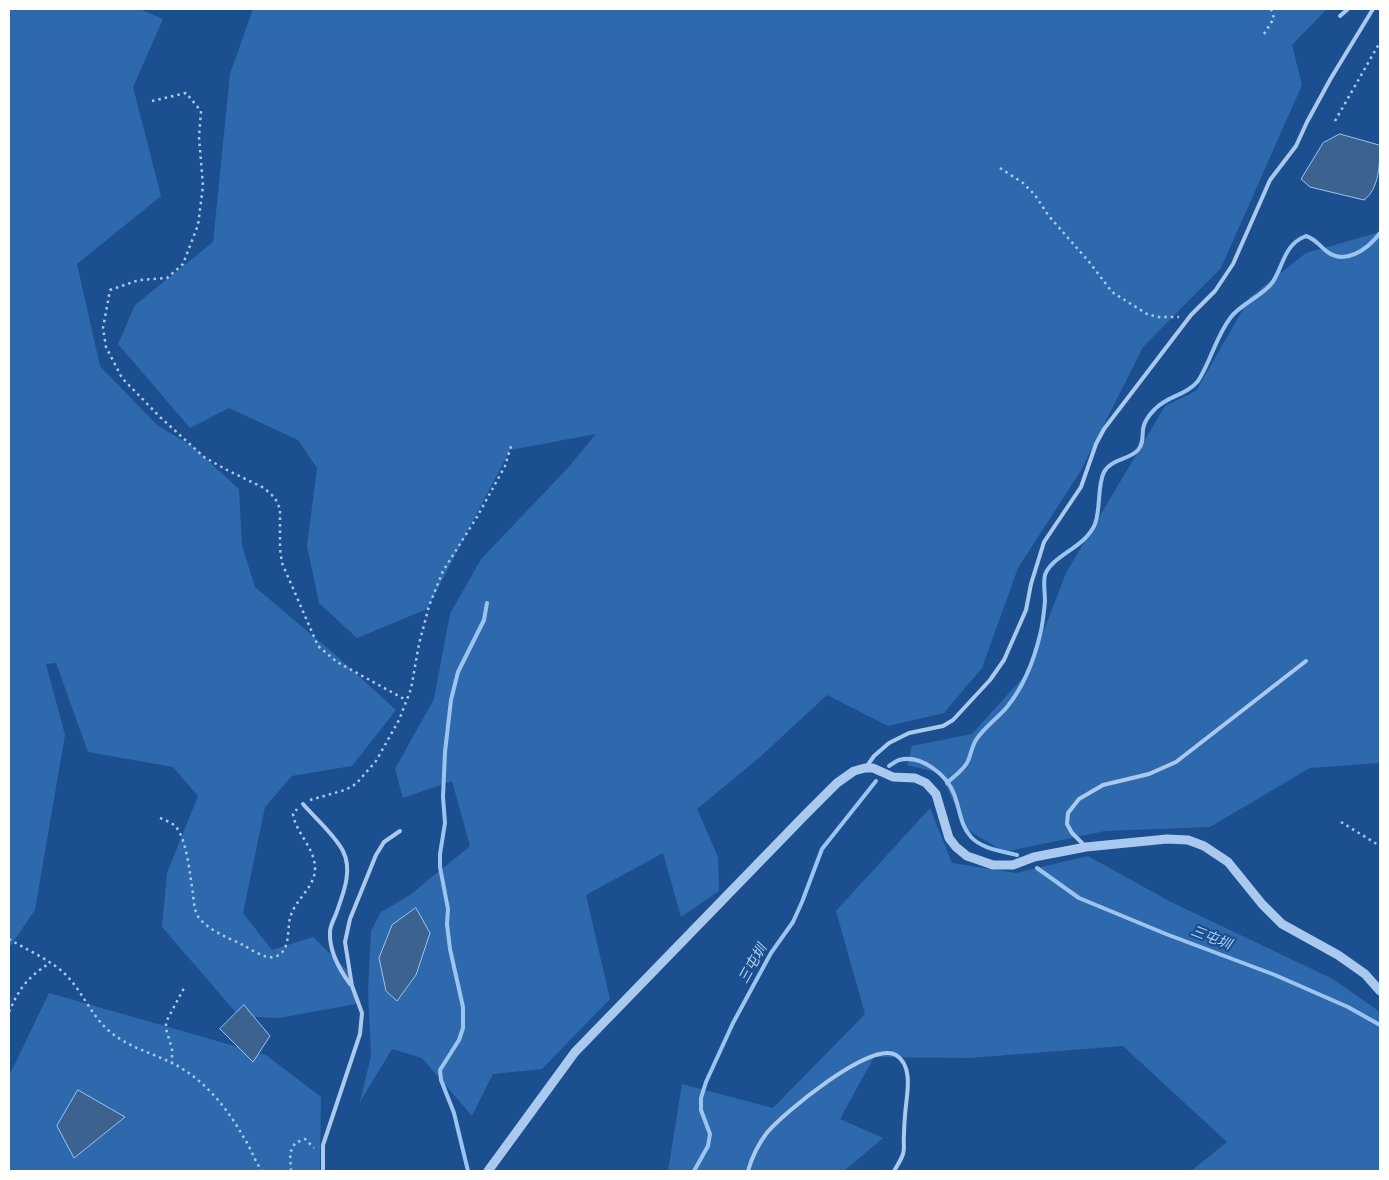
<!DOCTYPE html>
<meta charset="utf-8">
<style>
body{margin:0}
#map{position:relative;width:1389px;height:1180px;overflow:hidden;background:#1b4f8f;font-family:"Noto Sans",sans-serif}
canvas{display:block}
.frame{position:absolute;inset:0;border:10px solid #fff;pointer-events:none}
</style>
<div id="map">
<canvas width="1389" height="1180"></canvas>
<div class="frame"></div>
</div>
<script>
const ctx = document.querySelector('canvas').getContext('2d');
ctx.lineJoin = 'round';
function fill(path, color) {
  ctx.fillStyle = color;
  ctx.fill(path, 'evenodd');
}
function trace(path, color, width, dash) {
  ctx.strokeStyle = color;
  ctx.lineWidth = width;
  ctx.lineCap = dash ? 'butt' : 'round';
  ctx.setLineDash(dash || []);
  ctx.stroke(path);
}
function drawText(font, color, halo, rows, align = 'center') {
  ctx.font = font + ' "Noto Sans","Noto Sans TC",sans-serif';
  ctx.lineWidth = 4.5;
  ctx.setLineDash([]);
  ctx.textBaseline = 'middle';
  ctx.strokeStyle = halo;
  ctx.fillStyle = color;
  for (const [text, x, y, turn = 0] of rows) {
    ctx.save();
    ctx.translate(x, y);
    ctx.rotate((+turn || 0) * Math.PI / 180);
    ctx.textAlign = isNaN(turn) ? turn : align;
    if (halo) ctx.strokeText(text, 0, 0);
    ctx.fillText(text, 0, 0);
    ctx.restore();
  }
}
fill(new Path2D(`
 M 9,9 L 140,9 L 163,19 L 133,87 L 161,196 L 77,264 L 100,366 L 157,425 L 192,446 L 239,489 L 242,546 L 255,587 L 339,658 L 396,710 L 352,766 L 292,776 L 265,807 L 243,913 L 272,950 L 313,937 L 349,972 L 361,1003 L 279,1018 L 239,1016 L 162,927 L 167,873 L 198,796 L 173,767 L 88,752 L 56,663 L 46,664 L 65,735 L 35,910 L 9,948 Z
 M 253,9 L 1327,9 L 1292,45 L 1302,85 L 1221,268 L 1143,347 L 1080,472 L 1018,568 L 982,668 L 944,713 L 888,726 L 827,695 L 759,758 L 697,809 L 718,857 L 719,891 L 681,917 L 663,853 L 586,895 L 610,999 L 542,1069 L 493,1074 L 472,1116 L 422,1058 L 392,1049 L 360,1102 L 371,1056 L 368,990 L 371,931 L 381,912 L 410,895 L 470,846 L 452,781 L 403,798 L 395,769 L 434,699 L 450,614 L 481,559 L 565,471 L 596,434 L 510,450 L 427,609 L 357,638 L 319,603 L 307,546 L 317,468 L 298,440 L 229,408 L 190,428 L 118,344 L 135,305 L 213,242 L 230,74 Z
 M 1380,232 L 1380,763 L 1310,768 L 1210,827 L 1105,831 L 1004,852 L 966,829 L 940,773 L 907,765 L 912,746 L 972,734 L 1028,672 L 1066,573 L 1165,406 L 1196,391 L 1250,297 L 1306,253 Z
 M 930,808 L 952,863 L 1016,873 L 1088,856 L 1171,902 L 1333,979 L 1380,1012 L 1380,1171 L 1191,1171 L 1227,1142 L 1123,1046 L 969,1058 L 874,1057 L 840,1119 L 883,1138 L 844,1171 L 668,1171 L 682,1084 L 773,1108 L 865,1014 L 836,911 Z
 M 49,993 L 266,1055 L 321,1097 L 320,1171 L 9,1171 L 9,1076 Z`), '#2e69ad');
const water = new Path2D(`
 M 1340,134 L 1379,145 L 1380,146 C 1380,164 1379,189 1364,200 L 1310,187 L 1301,179 L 1323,143 Z
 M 416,908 L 430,933 L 416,975 L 397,1001 L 386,991 L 379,958 L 392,925 Z
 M 244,1005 L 270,1036 L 253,1062 L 220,1029 Z
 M 78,1090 L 125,1117 L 74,1158 L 57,1126 Z`);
fill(water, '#3c6290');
trace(water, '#9cc4f0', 1);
trace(new Path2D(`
 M 889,766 C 892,764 896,761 899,760 C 921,754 947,775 954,794 C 960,809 960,825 971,837 C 982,849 1002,851 1017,855
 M 947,783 C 954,776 964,770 968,761 C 971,754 972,746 976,740 C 984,727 998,718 1007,707 C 1024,686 1034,660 1040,635 C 1043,624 1044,612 1045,601 C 1045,593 1043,583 1045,575 C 1052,555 1085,548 1095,524 C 1101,508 1097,486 1104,472 C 1111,459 1129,460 1138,450 C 1145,442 1141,434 1144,425 C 1146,419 1150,414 1155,409 C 1167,396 1187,395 1198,381 C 1211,361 1216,336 1231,317 C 1242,303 1261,297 1272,283 C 1284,266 1283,245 1306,236 C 1315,239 1318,244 1325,250 C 1344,267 1368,249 1380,233
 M 1037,868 L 1079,898 L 1166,934 L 1275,975 L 1348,1007 L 1380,1025
 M 468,1171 L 454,1113 L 441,1080 L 440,1070 L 459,1040 L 463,1028 L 463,1007 L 450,949 L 447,924 L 448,909 L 440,867 L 440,854 L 445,823 L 443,797 L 445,752 L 451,700 L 458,672 L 484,620 L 487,603
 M 694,1171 L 708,1146 L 710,1134 L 701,1110 L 701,1098 L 706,1082 L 733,1023 L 771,953 L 793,922 L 802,902 L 822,849 L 876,781`), '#9cc4f0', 4);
trace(new Path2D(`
 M 1264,34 L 1274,18 L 1271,9
 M 152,101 L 186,93 L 201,111 L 199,137 L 203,186 L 198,225 L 183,264 L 167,278 L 139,280 L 110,290 L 103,328 L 106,347 L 122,378 L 160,417 L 204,457 L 225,469 L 264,488 L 275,498 L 280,509 L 280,549 L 282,563 L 318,646 L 337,662 L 406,700
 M 1335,121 L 1380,42
 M 1000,168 L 1023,183 L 1035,195 L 1048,215 L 1090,263 L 1112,292 L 1147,314 L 1158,317 L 1179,317
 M 310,800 L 345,790 L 356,784 L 376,761 L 399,720 L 411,689 L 419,644 L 429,606 L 443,571 L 477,517 L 505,466 L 512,443
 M 160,818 C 165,820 170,822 174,825 C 187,836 190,877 193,894 C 194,903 194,912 200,919 C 210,931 229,938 243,945 C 251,949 264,959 274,957 C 291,953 287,930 290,918 C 295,899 316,887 315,867 C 314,847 296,833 293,814 L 297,809
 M 1341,822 L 1380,846
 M 9,939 C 27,950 51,960 66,975 C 82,991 91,1015 108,1030 C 131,1050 156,1053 181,1068 C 208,1084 229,1111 244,1138 C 251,1148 254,1160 262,1171
 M 9,1012 C 20,987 27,978 50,963
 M 172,1064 L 172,1049 L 166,1029 L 166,1022 L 184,988
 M 291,1171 L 290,1153 L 295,1143 L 305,1139 L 314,1148`), '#a9c9ee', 2.5, [2.5, 4]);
trace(new Path2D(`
 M 1340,16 L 1348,9
 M 867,766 L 874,756 L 889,743 L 909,733 L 943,726 L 953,720 L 990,680 L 1004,660 L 1026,610 L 1031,584 L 1044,542 L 1081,487 L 1096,444 L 1104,429 L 1191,315 L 1215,291 L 1233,264 L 1270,180 L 1296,146 L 1307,122 L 1331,78 L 1373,9
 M 303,804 C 315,818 335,835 343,851 C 353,871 343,894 336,914 C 334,919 330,926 330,932 C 329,951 339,969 350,984
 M 1084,845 L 1072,833 L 1067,824 L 1068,813 L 1079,799 L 1103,785 L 1149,774 L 1176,762 L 1306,661
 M 323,1171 L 323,1145 L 360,1034 L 362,1013 L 352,986 L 345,942 L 350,919 L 376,855 L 384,842 L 400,831
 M 748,1171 C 752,1157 757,1146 766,1134 C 782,1114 871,1040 896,1055 C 912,1065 908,1089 906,1105 C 905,1115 904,1125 904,1135 C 903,1141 905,1148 903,1154 C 901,1160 897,1166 894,1171`), '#a9c9ee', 4);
trace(new Path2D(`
 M 488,1171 L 575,1052 L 805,815 L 837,783 L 854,771 L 865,768 L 873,768 L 893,777 L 915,778 L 926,783 L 936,794 L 949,838 L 956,847 L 967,856 L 993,865 L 1013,865 L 1034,857 L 1086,847 L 1167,839 L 1188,840 L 1204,846 L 1228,862 L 1262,904 L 1282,924 L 1338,955 L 1365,974 L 1380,991`), '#a9c9ee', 9);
drawText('italic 14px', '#b5d3f5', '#1b4f8f', [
 ["三屯圳",1211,938,21],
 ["三屯圳",753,964,-61]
]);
</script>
